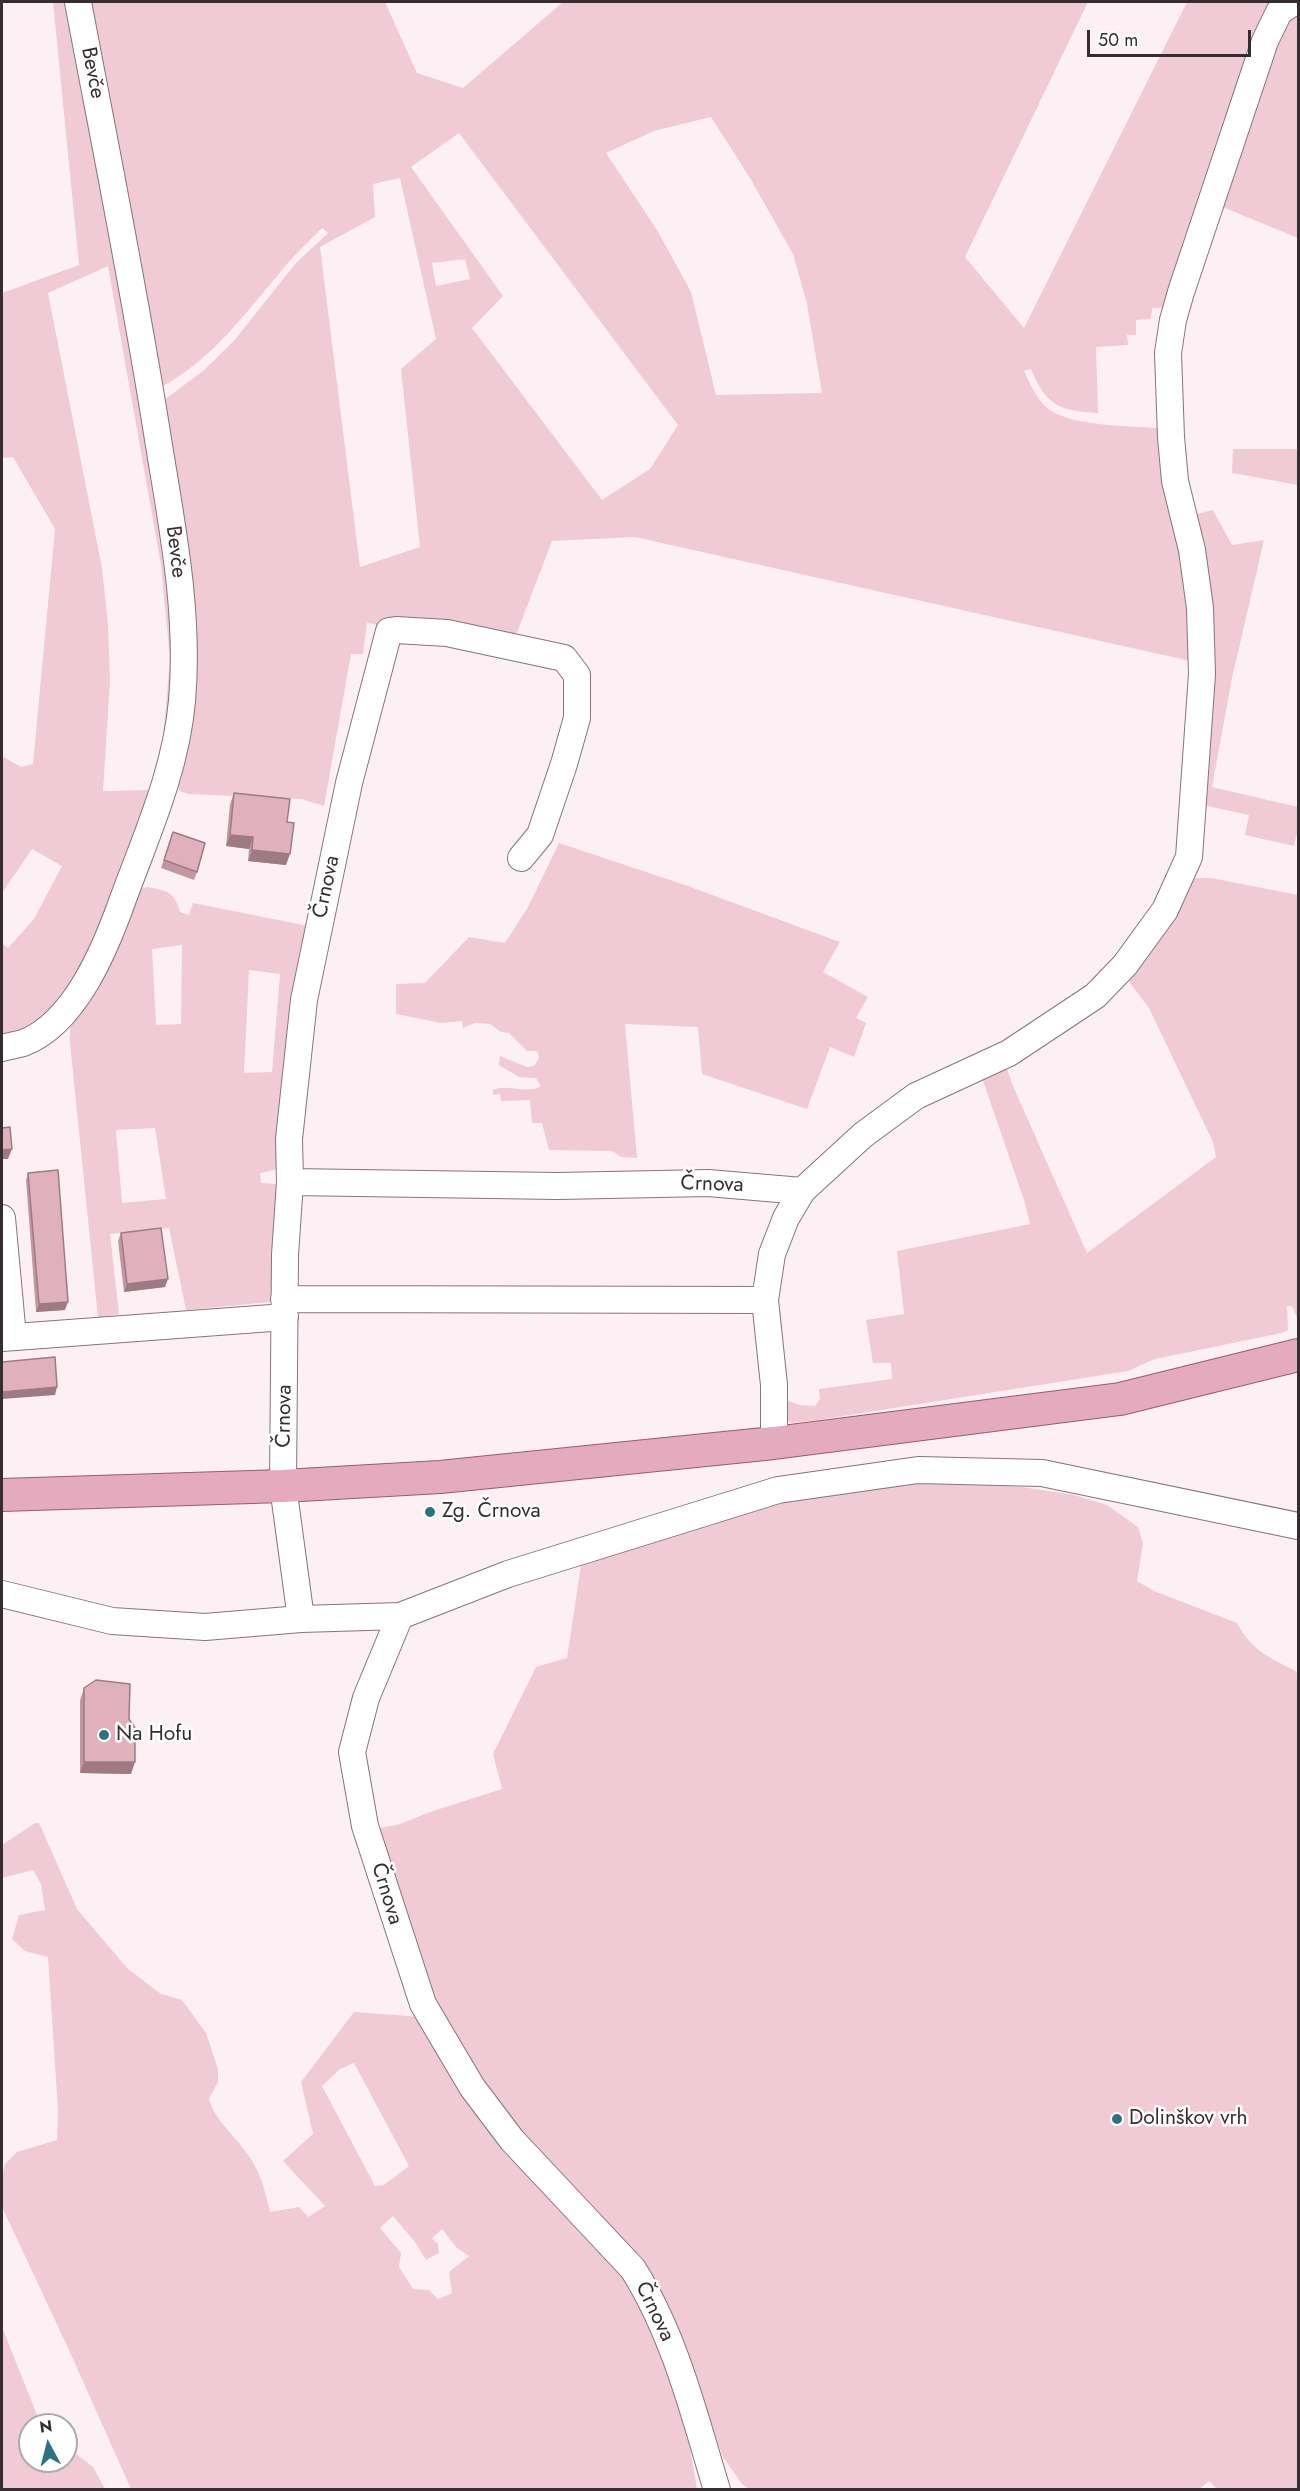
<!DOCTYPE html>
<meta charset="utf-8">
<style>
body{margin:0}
#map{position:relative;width:1300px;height:2491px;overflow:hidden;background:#fdf0f4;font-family:Jost,sans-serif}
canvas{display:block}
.frame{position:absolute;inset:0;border:3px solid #352d2f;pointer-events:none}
.north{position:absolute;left:18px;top:2413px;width:60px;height:60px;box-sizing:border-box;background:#fff;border:2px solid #aeabac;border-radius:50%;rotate:353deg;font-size:16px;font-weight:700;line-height:24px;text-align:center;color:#352d2f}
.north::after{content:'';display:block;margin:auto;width:21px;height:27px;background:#2c737f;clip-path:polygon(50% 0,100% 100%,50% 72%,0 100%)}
.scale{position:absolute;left:1087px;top:30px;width:164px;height:27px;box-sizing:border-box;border:3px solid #352d2f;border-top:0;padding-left:8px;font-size:18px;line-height:21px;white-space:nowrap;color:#352d2f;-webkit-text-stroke:4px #fff;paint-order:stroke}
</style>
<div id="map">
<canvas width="1300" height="2491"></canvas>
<div class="frame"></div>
<div class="north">N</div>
<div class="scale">50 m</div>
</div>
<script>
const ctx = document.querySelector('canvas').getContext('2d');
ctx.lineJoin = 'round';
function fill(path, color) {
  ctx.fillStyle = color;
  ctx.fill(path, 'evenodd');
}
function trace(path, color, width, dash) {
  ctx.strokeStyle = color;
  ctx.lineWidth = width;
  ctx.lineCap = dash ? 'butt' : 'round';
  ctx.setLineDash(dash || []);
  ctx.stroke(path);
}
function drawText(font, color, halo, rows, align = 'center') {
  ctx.font = font + ' Jost,sans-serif';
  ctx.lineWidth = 5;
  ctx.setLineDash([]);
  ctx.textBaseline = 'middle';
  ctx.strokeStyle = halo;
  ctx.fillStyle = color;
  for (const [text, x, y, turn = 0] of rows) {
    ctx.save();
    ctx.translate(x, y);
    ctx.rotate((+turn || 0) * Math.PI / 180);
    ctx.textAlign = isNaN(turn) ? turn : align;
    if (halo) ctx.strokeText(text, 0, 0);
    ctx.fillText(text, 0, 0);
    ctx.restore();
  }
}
fill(new Path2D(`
 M 53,2 L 70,2 L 171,565 L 175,662 L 157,789 L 138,821 L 140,839 L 105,929 L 63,1001 L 42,1017 L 20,1029 L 2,1034 L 2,943 L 8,948 L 34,919 L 62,866 L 32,849 L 2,893 L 2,756 L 21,767 L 33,764 L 55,529 L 13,457 L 2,458 L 2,293 L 79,265 ZM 108,266 L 161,565 L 170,659 L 163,740 L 152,790 L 103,791 L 110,681 L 108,624 L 102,568 L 48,293 Z
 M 86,2 L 385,2 L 417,73 L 463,88 L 563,2 L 1088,2 L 965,257 L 1024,328 L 1187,2 L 1282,2 L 1171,307 L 1152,308 L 1151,319 L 1136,320 L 1136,335 L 1127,335 L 1128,345 L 1096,347 L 1098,413 C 1060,411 1046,406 1031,369 L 1024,371 C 1030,383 1036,398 1046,407 C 1066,426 1129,426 1157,428 L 1162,437 L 1180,526 L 1199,663 L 635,537 L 552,541 L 513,643 L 367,623 L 363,654 L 351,654 L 324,806 L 301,799 L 282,798 L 188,794 L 179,791 L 164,400 L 203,371 L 233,342 L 296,263 L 328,233 L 322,228 C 307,243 291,258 278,275 C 243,316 211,360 163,386 L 160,381 ZM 711,117 L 750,178 L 793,254 L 807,304 L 822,393 L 716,395 L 691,292 L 657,230 L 606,153 L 654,131 ZM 459,133 L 678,425 L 650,469 L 602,500 L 472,328 L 503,296 L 411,167 ZM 400,178 L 436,339 L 401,369 L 420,547 L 360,567 L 320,247 L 375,217 L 373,184 ZM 465,259 L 470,279 L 436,286 L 432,263 Z
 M 1294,15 L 1298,15 L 1298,238 L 1215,204 L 1274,36 Z
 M 1233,449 L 1298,449 L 1298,485 L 1232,473 Z
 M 1213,510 L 1232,545 L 1264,540 L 1232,678 L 1212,787 L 1298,807 L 1298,828 L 1294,846 L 1245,835 L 1249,815 L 1198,804 L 1188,516 Z
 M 559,843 L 685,885 L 840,942 L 823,972 L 868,997 L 856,1018 L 866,1023 L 854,1057 L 830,1047 L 807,1109 L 702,1074 L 698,1027 L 625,1024 L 637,1158 L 621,1157 L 612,1151 L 549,1150 L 542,1123 L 532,1123 L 530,1100 L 501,1101 L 500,1094 L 493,1095 L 493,1090 C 509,1083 527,1095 541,1086 L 536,1078 L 519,1077 L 499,1065 L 500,1056 L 527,1067 L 534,1066 L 539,1058 L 537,1051 L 527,1051 L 509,1033 L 501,1032 L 490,1024 L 475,1023 L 463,1028 L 462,1021 L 441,1023 L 396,1014 L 396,984 L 425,983 L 469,937 L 505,943 L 528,907 Z
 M 1189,878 L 1211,878 L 1298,895 L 1298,1320 L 1292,1306 L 1287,1306 L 1288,1330 L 1282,1333 L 1155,1359 L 1128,1371 L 818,1420 L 791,1423 L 785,1419 L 781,1407 L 789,1401 L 799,1405 L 815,1406 L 820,1399 L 819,1389 L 892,1379 L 891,1363 L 873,1363 L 866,1320 L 904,1314 L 897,1251 L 1030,1224 L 1024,1200 L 980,1072 L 1004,1060 L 1013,1086 L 1087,1253 L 1216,1157 L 1213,1142 L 1149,1008 L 1124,975 Z
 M 148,887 C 167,891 175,892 180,912 L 189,915 L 193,903 L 308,926 L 278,1169 L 260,1173 L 261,1183 L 277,1184 L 280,1192 L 270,1302 L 186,1310 L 169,1228 L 110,1234 L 119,1314 L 98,1318 L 70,1043 L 70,1023 L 137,889 ZM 182,945 L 181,1024 L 156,1025 L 152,949 ZM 249,970 L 280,974 L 272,1072 L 244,1073 ZM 155,1128 L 166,1199 L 122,1203 L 116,1130 Z
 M 911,1480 L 1022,1487 L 1074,1495 L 1107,1505 L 1138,1527 L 1143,1543 L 1137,1581 L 1154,1591 L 1237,1623 C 1252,1651 1268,1657 1296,1671 L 1298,1676 L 1298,2489 L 1217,2489 L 1209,2481 L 1198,2490 L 750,2490 L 742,2484 L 723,2457 L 672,2323 L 526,2148 L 433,2009 L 376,1829 L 400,1824 L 430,1812 L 502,1789 L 493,1754 L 536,1667 L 567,1658 L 581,1565 L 800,1497 Z
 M 35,1823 L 39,1823 L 77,1909 L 127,1968 L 161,1994 L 182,2000 L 206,2033 L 218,2069 L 218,2082 L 209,2099 C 215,2120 233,2134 246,2152 C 260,2170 265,2190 270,2212 L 299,2207 L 308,2217 L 325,2206 L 283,2161 L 313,2134 L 301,2082 L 354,2012 L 422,2017 L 623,2271 L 642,2302 L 682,2401 L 697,2489 L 131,2489 L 69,2350 L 2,2207 L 2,2176 L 5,2164 L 17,2152 L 57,2140 L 58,2111 L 48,1957 L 25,1951 L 12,1939 L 19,1915 L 45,1910 L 41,1884 L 33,1870 L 2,1878 L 2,1845 ZM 354,2063 L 409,2166 L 384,2185 L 375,2186 L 322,2086 L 340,2069 ZM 393,2216 L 415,2242 L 426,2260 L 439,2253 L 438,2244 L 432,2238 L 442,2229 L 456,2247 L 469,2256 L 449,2272 L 452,2293 L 438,2299 L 429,2290 L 413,2289 L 399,2267 L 401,2253 L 380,2228 Z
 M 2,2327 L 41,2425 L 30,2425 L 30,2461 L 66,2461 L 66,2456 L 72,2451 L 93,2467 L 105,2489 L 2,2489 Z`), '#f0cad4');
const minor = new Path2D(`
 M 2,1048 C 9,1046 16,1045 23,1043 C 75,1024 106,947 123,899 C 147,834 176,770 182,701 C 190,611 171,521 157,433 C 134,288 105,145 78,2
 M 290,1182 L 558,1186 L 708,1183 L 802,1191
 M 2,1218 L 13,1337
 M 284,1299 L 765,1300
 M 2,1338 L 285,1317
 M 774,1443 L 774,1385 L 765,1300 L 772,1254 L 786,1218 L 802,1191 L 863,1135 L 916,1096 L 1009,1053 L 1095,996 L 1125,965 L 1165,910 L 1189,857 L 1202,674 L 1200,608 L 1192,550 L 1175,481 L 1171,437 L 1168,353 L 1173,320 L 1181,292 L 1265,41 L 1279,12 L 1294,2
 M 2,1594 L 112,1621 L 205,1627 L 301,1619 L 400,1616 L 508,1574 L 778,1490 L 918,1470 L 1042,1473 L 1298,1526
 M 400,1616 L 366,1698 L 352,1752 L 365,1826 L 423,2004 L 472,2087 L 512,2140 L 633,2269 C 675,2336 694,2414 717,2490
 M 301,1619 L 283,1486 L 285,1255 L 290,1182 L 289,1139 L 304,1000 L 349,783 L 389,631 L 396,630 L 447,633 L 564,658 L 577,675 L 577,718 L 564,764 L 540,835 L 521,858`);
const major = new Path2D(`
 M 2,1495 L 283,1486 L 440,1477 L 774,1443 L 1120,1399 L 1298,1355`);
trace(minor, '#867479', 28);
trace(major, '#9b5a6f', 34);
trace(minor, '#fff', 26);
trace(major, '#e4aabd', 32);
fill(new Path2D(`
 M 234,793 L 287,822 L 286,865 L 248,861 L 249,849 L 226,846 L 230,804 Z
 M 173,832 L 197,872 L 194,880 L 161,868 Z
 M 28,1173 L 65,1310 L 36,1312 L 26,1180 Z
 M 121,1233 L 165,1287 L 124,1292 L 118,1241 Z
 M 84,1688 L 129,1719 L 131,1774 L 80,1773 L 80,1700 Z`), '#c297a3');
fill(new Path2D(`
 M 230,835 L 253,837 L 249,849 L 226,846 Z
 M 252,850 L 290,854 L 286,865 L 248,861 Z
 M 12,1149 L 8,1159 L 2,1159 L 2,1150 Z
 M 168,1279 L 165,1287 L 124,1292 L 127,1284 Z
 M 68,1302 L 65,1310 L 36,1312 L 39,1304 Z
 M 57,1387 L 55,1395 L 2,1399 L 2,1392 Z
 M 84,1762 L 135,1762 L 131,1774 L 80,1773 Z`), '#9e7b84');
const building = new Path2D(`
 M 234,793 L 290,799 L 287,822 L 294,823 L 290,854 L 252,850 L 253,837 L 230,835 Z
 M 173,832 L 205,843 L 197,872 L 164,860 Z
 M 10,1127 L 12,1149 L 2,1150 L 2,1128 Z
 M 58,1170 L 68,1302 L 39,1304 L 28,1173 Z
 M 161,1228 L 168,1279 L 127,1284 L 121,1233 Z
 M 55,1357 L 57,1387 L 2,1392 L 2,1362 Z
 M 96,1680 L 130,1684 L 129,1719 L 135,1728 L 135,1762 L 84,1762 L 84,1688 Z`);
fill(building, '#e1b0bd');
trace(building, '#9e7b84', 1.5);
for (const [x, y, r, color] of [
 [430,1512,6,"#2c737f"],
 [104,1735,6,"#2c737f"],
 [1117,2119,6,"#2c737f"]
]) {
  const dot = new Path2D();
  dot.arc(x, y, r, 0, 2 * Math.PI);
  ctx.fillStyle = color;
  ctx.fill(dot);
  trace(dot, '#fff', 2);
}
drawText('21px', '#352d2f', '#fff', [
 ["Bevče",92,73,79],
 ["Bevče",175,552,83],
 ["Črnova",327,887,-78],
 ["Črnova",712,1185,2],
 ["Črnova",285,1416,-89],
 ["Črnova",386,1894,73],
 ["Črnova",654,2312,64]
]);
drawText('21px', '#352d2f', '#fff', [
 ["Zg. Črnova",442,1512],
 ["Na Hofu",116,1735],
 ["Dolinškov vrh",1129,2119]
], 'left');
</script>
